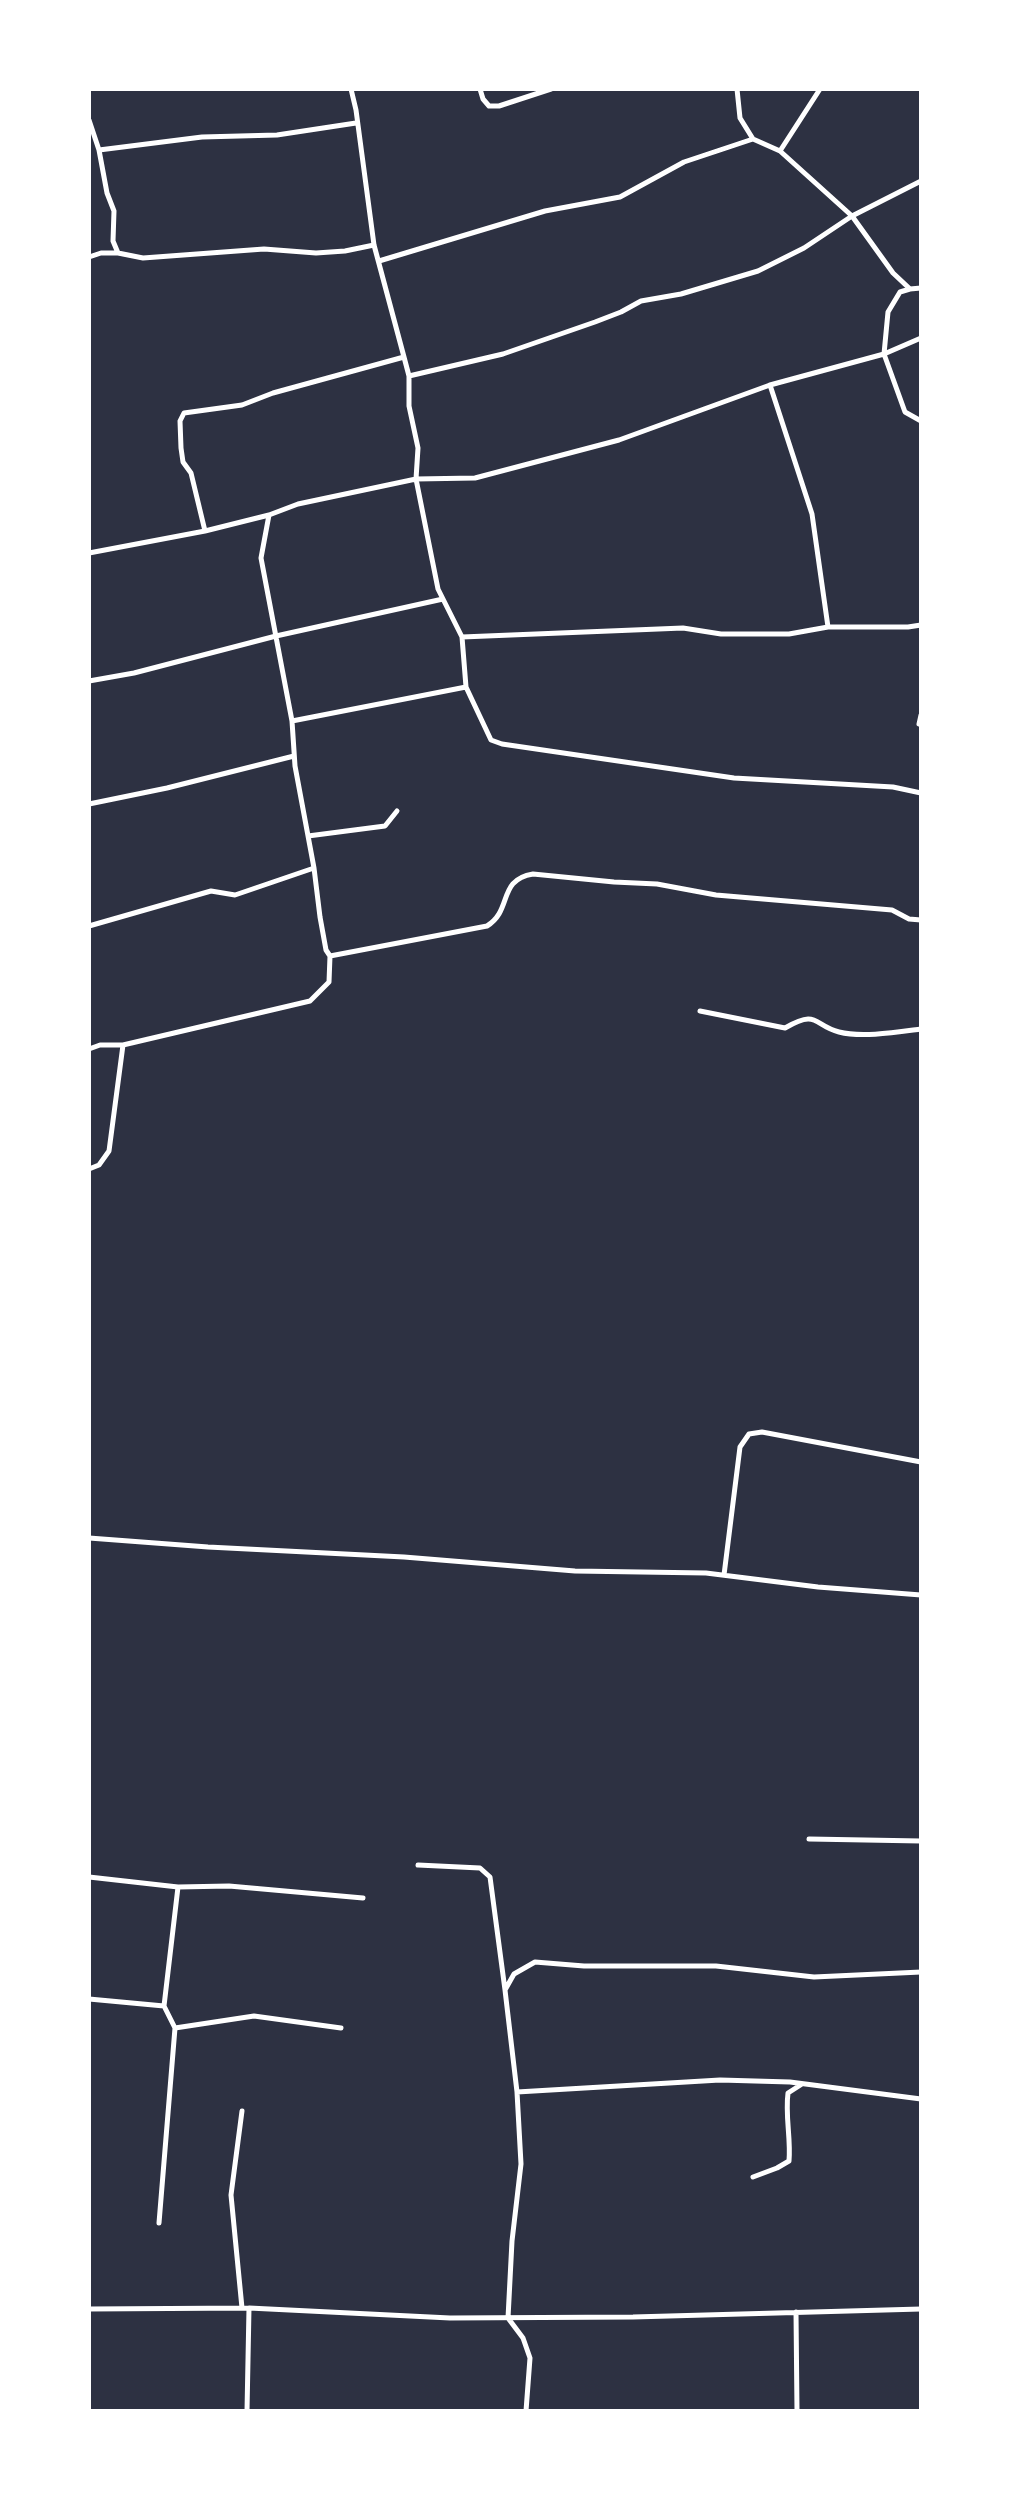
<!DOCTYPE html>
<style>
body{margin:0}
#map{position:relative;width:1010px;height:2500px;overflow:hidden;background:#2d3142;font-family:"PT Sans Narrow",sans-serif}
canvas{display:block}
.frame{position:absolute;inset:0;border:91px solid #fff;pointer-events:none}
</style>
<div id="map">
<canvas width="1010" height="2500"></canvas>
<div class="frame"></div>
</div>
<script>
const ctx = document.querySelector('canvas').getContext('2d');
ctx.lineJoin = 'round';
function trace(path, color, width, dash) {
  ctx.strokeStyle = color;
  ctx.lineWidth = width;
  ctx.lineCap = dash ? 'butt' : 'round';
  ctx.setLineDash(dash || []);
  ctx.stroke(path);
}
trace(new Path2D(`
 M 351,89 L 356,110 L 374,245 L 404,357
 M 480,89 L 483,99 L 489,106 L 499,106 L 551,89
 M 89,120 L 99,150 L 107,193 L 114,211 L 113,241 L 118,253 L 101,253 L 89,257
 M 753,139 L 780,151 L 852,216 L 893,273 L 910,289 L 921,288
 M 99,150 L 202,137 L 277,135 L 356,123
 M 780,151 L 820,89
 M 118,253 L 143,258 L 264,249 L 316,253 L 345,251 L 374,245
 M 379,261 L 545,211 L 620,197 L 684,162 L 753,139 L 740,118 L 737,89
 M 910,289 L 900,292 L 888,312 L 884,354 L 921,338
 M 409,376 L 503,354 L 595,322 L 621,312 L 641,301 L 681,294 L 758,271 L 804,248 L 852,216 L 921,181
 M 770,385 L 812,514 L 828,627
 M 205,531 L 191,473 L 183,462 L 181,448 L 180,421 L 184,413 L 242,405 L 273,393 L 404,357 L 409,376 L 409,406 L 418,448 L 416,479 L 438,589 L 462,637 L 466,687 L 292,721
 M 89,553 L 205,531 L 269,515 L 298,504 L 416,479 L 475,478 L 619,440 L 770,385 L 884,354 L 905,412 L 921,421
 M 462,637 L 683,628 L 721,634 L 789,634 L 828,627 L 908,627 L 921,625
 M 89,681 L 134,673 L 276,636 L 443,599
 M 466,687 L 491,740 L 502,744 L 734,778 L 893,787 L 921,793
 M 919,724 L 921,715
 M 89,804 L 167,788 L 294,756
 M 308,836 L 385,826 L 397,811
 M 89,926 L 211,891 L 235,895 L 314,868
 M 330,956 L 487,926 C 513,910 497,880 533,874 L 614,882 L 657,884 L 716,895 L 892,910 L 909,919 L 921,920
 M 700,1011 L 785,1028 C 818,1009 813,1025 839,1032 C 862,1038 898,1032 921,1029
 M 89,1049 L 100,1045 L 123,1045 L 310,1001 L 329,982 L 330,956 L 326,950 L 320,917 L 314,868 L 295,766 L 292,721 L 261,558 L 269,515
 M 89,1169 L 99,1165 L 109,1151 L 123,1045
 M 89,1538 L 208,1547 L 404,1557 L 575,1571 L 706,1573 L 818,1587 L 921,1595
 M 724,1575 L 740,1447 L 749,1434 L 762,1432 L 921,1462
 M 809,1839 L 921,1841
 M 418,1865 L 480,1868 L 490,1877 L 505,1990
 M 89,1877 L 178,1887 L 229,1886 L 363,1898
 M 178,1887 L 164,2006 L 175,2028 L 254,2016 L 341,2028
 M 89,1999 L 164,2006
 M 517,2092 L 720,2080 L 790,2082 L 921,2099
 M 753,2177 L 777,2168 L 789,2161 C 791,2138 785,2116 788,2093 L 802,2084
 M 159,2223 L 175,2028
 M 242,2308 L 231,2195 L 242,2111
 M 89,2309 L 249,2308 L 450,2318 L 633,2317 L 921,2309
 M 796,2312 L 797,2411
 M 247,2411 L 249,2308
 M 526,2411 L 530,2358 L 523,2338 L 508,2318 L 512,2241 L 521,2164 L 517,2092 L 505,1990 L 514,1974 L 535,1962 L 584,1966 L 716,1966 L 814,1977 L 921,1972`), '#fff', 5);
</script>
